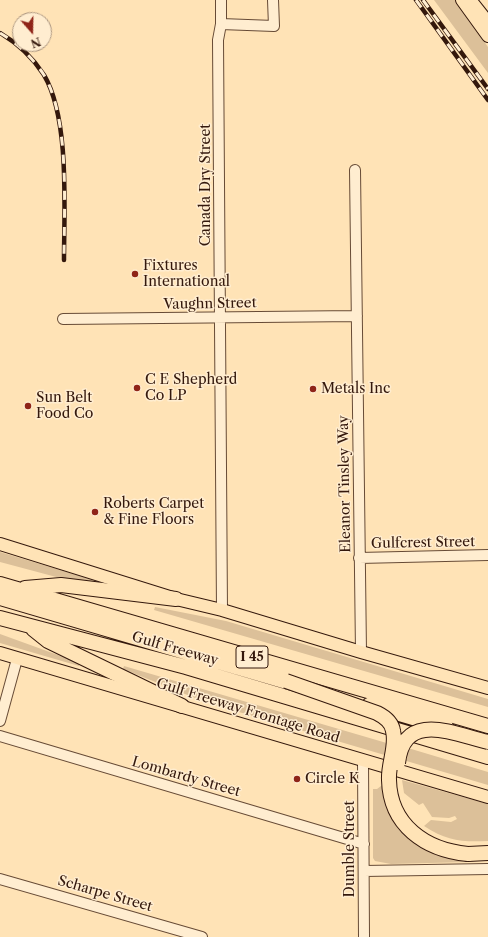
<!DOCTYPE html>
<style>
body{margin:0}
#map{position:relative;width:488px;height:937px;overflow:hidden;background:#ffe3b6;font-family:"Libre Caslon Text",serif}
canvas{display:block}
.north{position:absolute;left:12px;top:12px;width:40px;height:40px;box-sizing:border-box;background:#ffedd0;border:1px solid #ae9882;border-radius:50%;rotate:160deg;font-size:11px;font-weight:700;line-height:16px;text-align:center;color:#34180c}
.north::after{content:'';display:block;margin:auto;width:14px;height:18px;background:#8f2418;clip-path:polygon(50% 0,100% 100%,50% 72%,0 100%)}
</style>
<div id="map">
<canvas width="488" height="937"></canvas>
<div class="north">N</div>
</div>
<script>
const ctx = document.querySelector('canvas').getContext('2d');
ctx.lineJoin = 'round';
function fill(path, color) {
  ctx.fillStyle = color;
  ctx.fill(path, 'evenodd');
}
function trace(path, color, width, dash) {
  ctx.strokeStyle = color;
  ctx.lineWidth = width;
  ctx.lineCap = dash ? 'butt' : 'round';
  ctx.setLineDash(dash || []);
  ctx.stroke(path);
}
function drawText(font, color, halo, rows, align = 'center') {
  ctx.font = font + ' "Libre Caslon Text",serif';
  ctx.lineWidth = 3;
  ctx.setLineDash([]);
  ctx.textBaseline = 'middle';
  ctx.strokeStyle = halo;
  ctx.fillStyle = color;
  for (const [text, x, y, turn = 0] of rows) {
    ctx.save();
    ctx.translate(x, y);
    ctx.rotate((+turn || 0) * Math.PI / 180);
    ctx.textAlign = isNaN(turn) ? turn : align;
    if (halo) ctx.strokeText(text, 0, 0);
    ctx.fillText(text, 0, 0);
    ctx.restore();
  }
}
fill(new Path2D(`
 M 434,0 L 455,0 L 488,47 L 488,73 Z
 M 0,552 L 117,587 L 75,582 L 0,562 Z
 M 155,607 L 226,621 L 488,699 L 488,707 L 154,610 Z
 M 0,634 L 80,663 L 79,666 L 0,643 Z
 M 124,666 L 390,744 L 388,756 L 205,702 L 123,669 Z
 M 408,748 L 488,772 L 488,785 L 403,760 Z
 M 402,780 L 488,804 L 488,841 C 461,842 447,841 424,826 L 431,820 L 451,822 L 457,819 L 455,816 L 449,818 L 432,817 L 423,803 L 419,805 L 404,793 Z
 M 385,783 L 398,820 L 468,859 L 468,862 L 391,864 L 375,861 L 373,858 L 373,789 L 377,789 Z`), '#dcc099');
const minor = new Path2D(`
 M 221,0 L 221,24 L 274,26 L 273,0
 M 221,24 L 218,40 L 222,610
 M 355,170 L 361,652
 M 63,319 L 357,316
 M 359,558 L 488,555
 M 0,721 L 17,659
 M 0,736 L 364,844
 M 363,761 L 364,937
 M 364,871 L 488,869
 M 0,879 L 202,937`);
const major = new Path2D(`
 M 462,0 L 488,36
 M 0,544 L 176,599 L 222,610 L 361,652 L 488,688
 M 0,653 L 488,797`);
const highway = new Path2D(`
 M 469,0 L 488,24
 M 0,584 L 488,726
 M 25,588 L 61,585 L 176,599
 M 0,598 L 297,685
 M 0,618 L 186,667 L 488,757
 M 33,629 L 48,641 L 182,706
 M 369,705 L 447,728
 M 468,854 L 488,853`);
trace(minor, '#674b36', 12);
trace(major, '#34180c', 14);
trace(highway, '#34180c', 16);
trace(minor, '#ffedd0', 10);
trace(major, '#ffe3b6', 12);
trace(highway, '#ffe3b6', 14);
const rail = new Path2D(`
 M 416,0 L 488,100
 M 423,0 L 488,89
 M 0,33 C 17,43 33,58 44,75 C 70,119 64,209 64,260`);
trace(rail, '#34180c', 4.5);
trace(rail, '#ffedd0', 3, [9]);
const highwayBridge = new Path2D(`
 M 286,681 L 377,713 C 385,717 392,722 393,731 C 397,747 388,763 389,780 C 390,825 425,850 468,854
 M 398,763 C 404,710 454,734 488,742`);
trace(highwayBridge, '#34180c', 16, []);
trace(highwayBridge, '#ffe3b6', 14);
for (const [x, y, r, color] of [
 [135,274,4,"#8f2418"],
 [137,388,4,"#8f2418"],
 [313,389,4,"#8f2418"],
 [28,406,4,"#8f2418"],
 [95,512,4,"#8f2418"],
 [297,779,4,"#8f2418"]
]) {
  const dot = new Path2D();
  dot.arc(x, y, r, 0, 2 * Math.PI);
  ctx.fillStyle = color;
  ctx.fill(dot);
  trace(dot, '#ffedd0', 1.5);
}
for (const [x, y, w] of [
 [252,657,32]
]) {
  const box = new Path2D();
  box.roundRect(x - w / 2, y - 11, w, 22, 3);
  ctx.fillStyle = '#ffedd0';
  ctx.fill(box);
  trace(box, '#34180c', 1);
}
drawText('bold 13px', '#34180c', null, [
 ["I 45",252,657]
]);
drawText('14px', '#34180c', '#ffedd0', [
 ["Canada Dry Street",206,185,-90],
 ["Vaughn Street",210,304,-1],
 ["Eleanor Tinsley Way",345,484,-91],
 ["Gulfcrest Street",423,543,-1],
 ["Gulf Freeway",175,649,16],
 ["Gulf Freeway Frontage Road",248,711,17],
 ["Lombardy Street",186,777,16],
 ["Dumble Street",350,849,-90],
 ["Scharpe Street",105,894,16]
]);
drawText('14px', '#34180c', '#ffedd0', [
 ["Fixtures",143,266],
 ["International",143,282],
 ["C E Shepherd",145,380],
 ["Co LP",145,396],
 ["Metals Inc",321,389],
 ["Sun Belt",36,398],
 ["Food Co",36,414],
 ["Roberts Carpet",103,504],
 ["& Fine Floors",103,520],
 ["Circle K",305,779]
], 'left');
</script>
